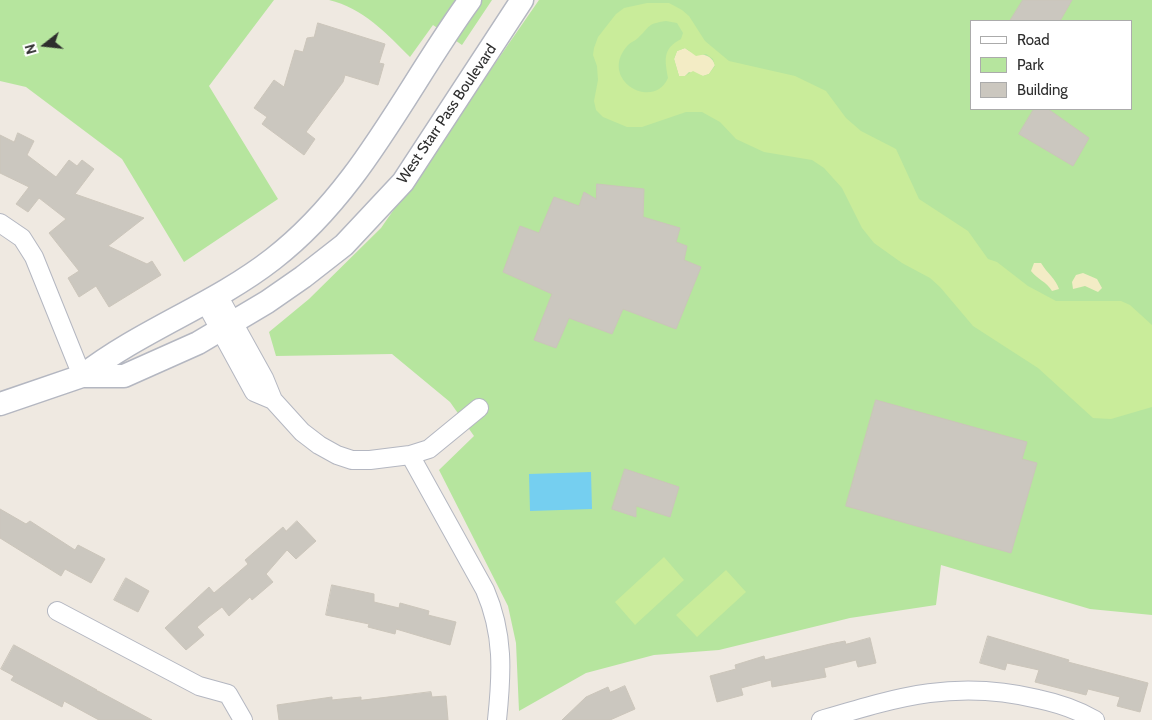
<!DOCTYPE html>
<style>
body{margin:0}
#map{position:relative;width:1152px;height:720px;overflow:hidden;background:#efe9e1;font-family:Cabin,sans-serif}
canvas{display:block}
.legend{position:absolute;left:970px;top:20px;width:162px;height:90px;box-sizing:border-box;background:#fff;border:1px solid #ababab;margin:0;padding:6px 9px;list-style:none;font-size:15px;color:#2e2e2e}
.legend li{display:flex;align-items:center;gap:10px;height:25px}
.legend b{width:25px;border:1px solid #ababab}
.north{position:absolute;left:20px;top:20px;width:50px;height:50px;-webkit-text-stroke:4px #fff;paint-order:stroke;rotate:254deg;font-size:14px;font-weight:700;line-height:20px;text-align:center;color:#2e2e2e}
.north::after{content:'';display:block;margin:auto;width:18px;height:22px;background:#2e2e2e;clip-path:polygon(50% 0,100% 100%,50% 72%,0 100%)}
</style>
<div id="map">
<canvas width="1152" height="720"></canvas>
<ul class="legend">
<li><b style="height:6px;background:#fff"></b>Road</li>
<li><b style="height:14px;background:#b6e59e"></b>Park</li>
<li><b style="height:14px;background:#cbc7bf"></b>Building</li>
</ul>
<div class="north">N</div>
</div>
<script>
const ctx = document.querySelector('canvas').getContext('2d');
ctx.lineJoin = 'round';
function fill(path, color) {
  ctx.fillStyle = color;
  ctx.fill(path, 'evenodd');
}
function trace(path, color, width, dash) {
  ctx.strokeStyle = color;
  ctx.lineWidth = width;
  ctx.lineCap = dash ? 'butt' : 'round';
  ctx.setLineDash(dash || []);
  ctx.stroke(path);
}
function drawText(font, color, halo, rows, align = 'center') {
  ctx.font = font + ' Cabin,sans-serif';
  ctx.lineWidth = 5;
  ctx.setLineDash([]);
  ctx.textBaseline = 'middle';
  ctx.strokeStyle = halo;
  ctx.fillStyle = color;
  for (const [text, x, y, turn = 0] of rows) {
    ctx.save();
    ctx.translate(x, y);
    ctx.rotate((+turn || 0) * Math.PI / 180);
    ctx.textAlign = isNaN(turn) ? turn : align;
    if (halo) ctx.strokeText(text, 0, 0);
    ctx.fillText(text, 0, 0);
    ctx.restore();
  }
}
fill(new Path2D(`
 M 0,0 L 274,0 L 209,86 L 278,199 L 184,262 L 122,159 L 26,87 L 0,81 Z
 M 329,0 L 492,0 L 462,45 L 433,25 L 410,57 C 386,33 363,8 329,0 Z
 M 539,0 L 1152,0 L 1152,615 L 1090,609 L 941,565 L 936,605 L 850,618 L 719,650 L 654,655 L 586,673 L 519,711 L 516,643 L 508,606 L 439,470 L 474,436 L 450,402 L 392,354 L 276,356 L 269,332 L 309,299 L 381,228 ZM 971,21 L 1131,21 L 1131,109 L 971,109 Z`), '#b6e59e');
fill(new Path2D(`
 M 685,48 C 695,57 710,50 715,65 L 709,74 L 703,76 L 689,72 L 685,76 L 679,76 L 674,59 L 677,51 Z
 M 1034,263 L 1041,263 C 1047,273 1056,279 1059,289 L 1052,291 C 1047,282 1037,279 1031,271 Z
 M 1083,273 L 1097,279 L 1102,288 L 1098,292 L 1085,286 L 1073,289 L 1072,282 L 1076,275 Z`), '#f3ecc5');
fill(new Path2D(`
 M 647,3 L 669,3 L 682,10 L 689,16 L 705,41 L 729,61 L 795,76 L 826,91 L 846,118 L 861,131 L 896,149 L 919,199 L 968,231 L 988,259 L 997,262 L 1028,286 L 1056,301 L 1121,301 L 1130,305 L 1152,325 L 1152,407 L 1111,419 L 1093,418 L 1038,368 L 973,326 L 940,287 L 930,278 L 902,263 L 874,243 L 862,228 L 842,188 L 824,168 L 812,160 L 764,152 L 736,139 L 720,122 L 702,112 L 686,112 L 642,127 L 627,127 L 603,117 L 596,110 L 594,101 L 598,80 L 597,66 L 593,55 L 594,48 L 598,37 L 616,14 L 624,8 ZM 666,21 L 677,23 L 683,33 L 681,39 C 662,49 665,60 668,78 C 653,112 597,79 628,45 C 631,42 635,41 638,38 C 651,26 646,24 666,21 ZM 685,48 L 696,56 L 706,54 L 713,59 L 715,66 L 709,74 L 703,76 L 693,71 L 685,76 L 679,76 L 674,59 L 677,51 Z
 M 664,557 L 684,580 L 635,625 L 615,602 Z
 M 726,570 L 746,592 L 697,637 L 676,615 Z`), '#c9ec9a');
fill(new Path2D(`
 M 591,472 L 592,509 L 530,511 L 529,474 Z`), '#75cff0');
const building = new Path2D(`
 M 1023,0 L 1072,0 L 1060,21 L 1010,21 Z
 M 318,23 L 385,44 L 379,63 L 384,64 L 378,85 L 345,75 L 343,82 L 306,132 L 315,139 L 304,155 L 262,124 L 267,117 L 254,108 L 274,80 L 284,87 L 295,50 L 303,52 L 307,38 L 314,37 Z
 M 1034,109 L 1048,109 L 1089,138 L 1073,166 L 1019,134 Z
 M 18,133 L 34,141 L 27,155 L 56,177 L 69,160 L 77,166 L 82,160 L 94,169 L 75,194 L 144,218 L 108,246 L 147,264 L 152,261 L 161,275 L 109,307 L 96,286 L 79,297 L 68,278 L 79,271 L 49,233 L 66,219 L 39,198 L 28,212 L 16,204 L 29,187 L 0,173 L 0,135 L 14,142 Z
 M 597,184 L 644,189 L 643,217 L 680,228 L 676,242 L 687,246 L 684,260 L 701,267 L 676,329 L 623,309 L 612,334 L 569,318 L 556,348 L 534,340 L 552,294 L 503,272 L 520,226 L 539,233 L 554,197 L 579,206 L 584,192 L 596,199 Z
 M 876,400 L 1027,442 L 1022,459 L 1037,463 L 1011,553 L 846,506 Z
 M 625,469 L 679,487 L 670,517 L 636,506 L 636,517 L 612,509 Z
 M 0,509 L 26,524 L 30,521 L 75,550 L 78,545 L 105,559 L 91,583 L 65,569 L 61,576 L 0,538 Z
 M 297,521 L 316,541 L 296,559 L 287,550 L 266,574 L 273,582 L 252,600 L 250,597 L 229,616 L 222,607 L 209,617 L 197,627 L 204,635 L 186,650 L 165,628 L 209,587 L 214,593 L 233,577 L 248,564 L 245,560 L 283,527 L 286,531 Z
 M 126,578 L 149,591 L 138,612 L 114,600 Z
 M 332,585 L 374,594 L 374,602 L 399,608 L 400,603 L 429,611 L 428,615 L 456,622 L 450,645 L 396,629 L 395,634 L 368,627 L 369,624 L 326,615 Z
 M 988,636 L 1069,660 L 1068,662 L 1148,683 L 1140,712 L 1117,706 L 1120,697 L 1088,689 L 1086,695 L 1035,682 L 1039,670 L 1007,663 L 1005,670 L 980,663 Z
 M 870,638 L 876,663 L 858,667 L 856,660 L 824,668 L 826,677 L 772,687 L 771,680 L 741,688 L 743,695 L 717,702 L 710,676 L 736,669 L 735,665 L 764,656 L 765,660 L 830,644 L 845,641 L 846,644 Z
 M 14,645 L 97,690 L 97,692 L 98,691 L 152,720 L 99,720 L 64,701 L 62,707 L 11,680 L 14,676 L 1,669 Z
 M 625,686 L 635,709 L 610,720 L 562,720 L 586,697 L 608,687 L 610,692 Z
 M 431,692 L 432,697 L 446,696 L 448,720 L 279,720 L 277,705 L 332,697 L 332,700 L 361,697 L 361,700 Z`);
fill(building, '#cbc7bf');
trace(building, '#cbc5ba', 1);
const minor = new Path2D(`
 M 0,223 L 22,238 L 34,257 L 82,376
 M 218,295 L 264,378 L 273,400 L 302,432 L 319,445 L 337,455 L 352,460 L 370,460 L 410,455 L 429,449 L 479,408
 M 206,304 L 254,392 L 273,400
 M 410,455 L 485,590 C 504,634 502,673 497,720
 M 57,611 L 199,686 L 228,694 L 243,720
 M 821,720 C 898,697 956,679 1038,699 C 1057,703 1078,710 1095,720`);
const tertiary = new Path2D(`
 M 82,376 C 141,330 214,305 273,259 C 361,191 406,88 470,0
 M 0,404 L 82,376 L 124,376 L 198,343 L 267,302 L 303,277 L 344,245 L 403,182 L 522,0`);
trace(minor, '#b4b7c1', 20);
trace(tertiary, '#b4b7c1', 25);
trace(minor, '#fff', 18);
trace(tertiary, '#fff', 22);
drawText('15px', '#2e2e2e', '#fff', [
 ["West Starr Pass Boulevard",447,114,-56]
]);
</script>
